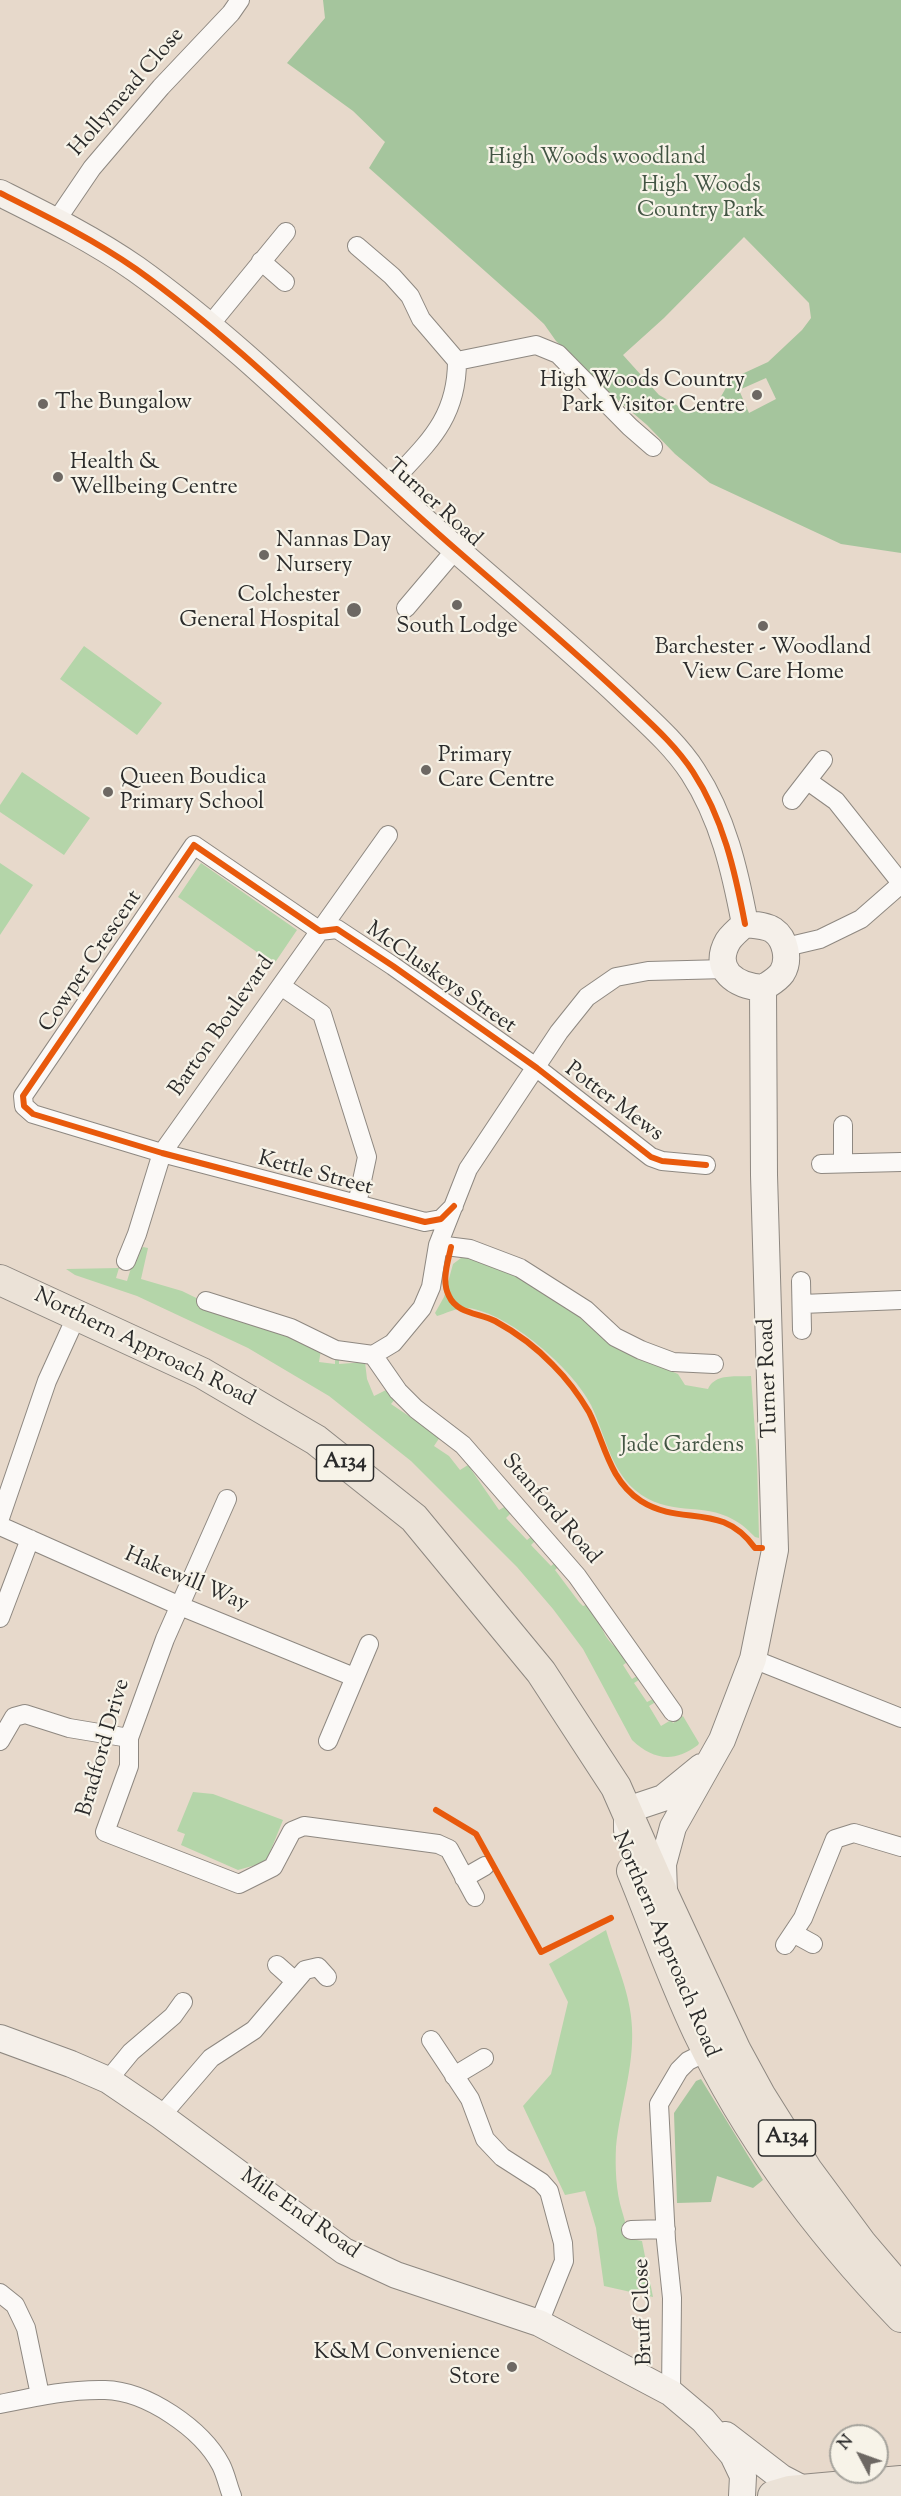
<!DOCTYPE html>
<style>
body{margin:0}
#map{position:relative;width:901px;height:2496px;overflow:hidden;background:#e7d9cb;font-family:"Sorts Mill Goudy",serif}
canvas{display:block}
.north{position:absolute;left:829px;top:2424px;width:60px;height:60px;box-sizing:border-box;background:#f7f3e8;border:2px solid #a5a39c;border-radius:50%;rotate:311deg;font-size:16px;font-weight:700;line-height:24px;text-align:center;color:#2b2b2b}
.north::after{content:'';display:block;margin:auto;width:21px;height:27px;background:#6d6863;clip-path:polygon(50% 0,100% 100%,50% 72%,0 100%)}
</style>
<div id="map">
<canvas width="901" height="2496"></canvas>
<div class="north">N</div>
</div>
<script>
const ctx = document.querySelector('canvas').getContext('2d');
ctx.lineJoin = 'round';
function fill(path, color) {
  ctx.fillStyle = color;
  ctx.fill(path, 'evenodd');
}
function trace(path, color, width, dash) {
  ctx.strokeStyle = color;
  ctx.lineWidth = width;
  ctx.lineCap = dash ? 'butt' : 'round';
  ctx.setLineDash(dash || []);
  ctx.stroke(path);
}
function drawText(font, color, halo, rows, align = 'center') {
  ctx.font = font + ' "Sorts Mill Goudy",serif';
  ctx.lineWidth = 4.5;
  ctx.setLineDash([]);
  ctx.textBaseline = 'middle';
  ctx.strokeStyle = halo;
  ctx.fillStyle = color;
  for (const [text, x, y, turn = 0] of rows) {
    ctx.save();
    ctx.translate(x, y);
    ctx.rotate((+turn || 0) * Math.PI / 180);
    ctx.textAlign = isNaN(turn) ? turn : align;
    if (halo) ctx.strokeText(text, 0, 0);
    ctx.fillText(text, 0, 0);
    ctx.restore();
  }
}
fill(new Path2D(`
 M 84,646 L 162,703 L 137,735 L 60,679 Z
 M 22,772 L 90,818 L 64,855 L 0,812 L 0,805 Z
 M 0,863 L 33,885 L 0,935 Z
 M 201,863 L 297,930 L 274,964 L 178,897 Z
 M 143,1247 L 148,1248 L 141,1279 L 182,1291 L 223,1311 L 321,1350 L 319,1362 L 335,1364 L 335,1354 L 339,1354 L 339,1364 L 365,1362 L 367,1379 L 374,1396 L 388,1389 L 396,1398 L 391,1404 L 440,1437 L 434,1446 L 449,1456 L 460,1470 L 468,1465 L 499,1510 L 506,1506 L 511,1513 L 506,1518 L 527,1540 L 533,1535 L 537,1539 L 531,1545 L 551,1566 L 557,1561 L 560,1565 L 555,1570 L 579,1602 L 583,1606 L 589,1604 C 599,1616 601,1634 613,1645 C 619,1650 627,1654 633,1658 L 623,1665 L 632,1679 L 642,1673 L 645,1676 L 634,1683 L 647,1702 L 657,1697 L 659,1700 L 649,1706 L 661,1726 L 671,1720 L 673,1723 L 683,1716 L 699,1743 L 698,1745 C 674,1763 653,1760 632,1740 L 583,1649 L 553,1609 L 517,1567 L 411,1461 L 329,1396 L 248,1348 L 137,1296 L 75,1275 L 66,1269 L 119,1268 L 116,1278 L 127,1281 L 135,1255 Z
 M 468,1257 L 519,1276 L 570,1309 L 619,1350 L 678,1374 L 685,1385 L 708,1389 C 715,1373 736,1377 751,1376 L 757,1461 L 759,1538 L 755,1537 C 749,1531 742,1524 734,1520 C 702,1501 668,1518 635,1490 C 610,1468 605,1434 591,1405 C 573,1369 509,1313 468,1308 C 459,1307 446,1313 437,1316 L 435,1313 L 444,1297 L 453,1264 L 461,1258 Z
 M 193,1792 L 213,1794 L 283,1820 L 266,1862 L 238,1870 L 181,1845 L 185,1834 L 177,1831 Z
 M 606,1930 C 615,1961 631,1994 632,2028 C 634,2068 620,2107 616,2147 C 615,2167 616,2192 622,2211 C 625,2221 627,2227 626,2238 L 642,2241 L 653,2297 L 604,2286 L 596,2228 L 585,2191 L 565,2195 L 523,2106 L 551,2074 L 568,2002 L 549,1964 Z`), '#b4d5a9');
fill(new Path2D(`
 M 323,0 L 901,0 L 901,553 L 841,544 L 710,483 L 675,454 L 647,425 L 613,396 L 556,341 L 544,324 L 531,312 L 369,168 L 385,142 L 353,111 L 287,63 L 325,18 ZM 744,237 L 809,303 L 811,318 L 802,330 L 768,362 L 731,379 L 719,400 L 703,410 L 689,412 L 659,395 L 623,355 L 664,318 ZM 766,378 L 776,399 L 749,413 L 739,390 Z
 M 701,2079 L 763,2180 L 753,2188 L 717,2176 L 711,2202 L 677,2203 L 674,2113 L 696,2081 Z`), '#a5c59d');
const street = new Path2D(`
 M 56,221 L 92,168 L 161,87 L 231,13 L 240,0
 M 357,246 L 392,276 L 410,296 L 421,319 L 457,361 L 536,345 L 558,354 L 630,427 L 653,447
 M 261,261 L 285,282
 M 209,326 L 286,232
 M 388,486 C 425,445 457,421 457,361
 M 406,608 L 456,549
 M 808,781 L 836,801 L 901,883
 M 792,800 L 823,760
 M 786,947 L 820,939 L 861,919 L 901,884
 M 281,986 L 322,1014 L 367,1157 L 357,1204
 M 843,1163 L 843,1125
 M 821,1164 L 901,1162
 M 454,1206 L 441,1219 L 425,1222 L 162,1153 L 33,1114 L 24,1106 L 23,1096 L 194,845 L 320,931 L 337,929 L 393,966 L 537,1068 L 651,1157 L 662,1161 L 706,1165
 M 438,1245 L 470,1249 L 520,1268 L 586,1310 L 615,1337 L 641,1350 L 673,1362 L 714,1364
 M 126,1261 L 137,1234 L 162,1153 L 388,835
 M 801,1281 L 802,1330
 M 206,1301 L 291,1328 L 336,1350 L 373,1355 L 393,1343 L 422,1308 L 431,1287 L 438,1245 L 468,1169 L 559,1032 L 587,997 L 616,977 L 648,971 L 726,969
 M 802,1304 L 901,1300
 M 373,1355 L 398,1391 L 416,1409 L 463,1445 L 577,1576 L 673,1712
 M 227,1499 L 165,1639 L 129,1738 L 129,1766 L 105,1832 L 239,1884 L 273,1867 L 292,1831 L 304,1826 L 438,1844 L 449,1849 L 475,1897
 M 0,1518 L 47,1381 L 77,1315
 M 0,1526 L 180,1606 L 354,1677
 M 0,1618 L 30,1539
 M 753,1659 L 901,1718
 M 0,1741 L 14,1717 L 25,1714 L 69,1728 L 129,1738
 M 328,1741 L 369,1644
 M 464,1878 L 485,1866
 M 793,1933 L 813,1944
 M 785,1945 L 803,1918 L 835,1839 L 854,1833 L 901,1847
 M 277,1965 L 295,1981
 M 431,2040 L 470,2099 L 485,2139 L 502,2157 L 541,2182 L 549,2191 L 563,2243 L 564,2261 L 539,2323
 M 454,2076 L 484,2058
 M 108,2080 L 131,2052 L 173,2016 L 183,2002
 M 161,2116 L 211,2058 L 254,2030 L 305,1970 L 318,1967 L 327,1977
 M 631,2230 L 666,2229
 M 0,2293 L 15,2305 L 26,2328 L 40,2395
 M 671,2393 L 672,2298 L 666,2240 L 659,2104 L 679,2070 L 688,2061 L 708,2051 L 713,2043
 M 0,2404 C 34,2397 70,2389 105,2390 C 147,2391 202,2429 221,2465 C 226,2475 228,2486 232,2496`);
const secondary = new Path2D(`
 M 0,193 C 46,216 93,239 136,269 C 252,352 351,459 459,552 C 514,600 570,647 624,698 C 648,721 675,744 693,772 C 723,818 735,871 745,924
 M 745,924 C 754,925 765,925 773,930 C 786,939 790,960 782,973 C 777,980 769,984 763,988 C 737,986 711,971 728,941 C 732,935 739,929 745,924 Z
 M 627,1830 L 627,1810 L 663,1798 L 701,1767
 M 664,1892 L 663,1864 L 673,1827 L 722,1740 L 753,1659 L 775,1550 L 764,1175 L 763,988
 M 0,2038 L 71,2064 L 108,2080 L 161,2116 L 344,2251 L 396,2275 L 539,2323 L 671,2393 L 703,2420 L 733,2455 L 743,2476 L 742,2496
 M 726,2435 L 782,2478 L 805,2490`);
const primary = new Path2D(`
 M 0,1280 L 202,1373 L 316,1440 L 414,1518 L 541,1672 L 616,1787 L 664,1896 L 736,2051 L 760,2095 L 807,2170 L 861,2243 L 901,2290
 M 632,1871 C 654,1925 673,1979 698,2032 C 748,2137 820,2233 901,2317
 M 773,2496 L 790,2491 L 901,2481`);
trace(street, '#8e8881', 20);
trace(secondary, '#8e8881', 28);
trace(primary, '#8e8881', 32);
trace(street, '#fbf9f7', 18);
trace(secondary, '#f5f0ea', 26);
trace(primary, '#ebe2d7', 30);
trace(new Path2D(`
 M 0,193 C 46,216 93,239 136,269 C 252,352 351,459 459,552 C 514,600 570,647 624,698 C 648,721 675,744 693,772 C 723,818 735,871 745,924
 M 454,1206 L 441,1219 L 425,1222 L 162,1153 L 33,1114 L 24,1106 L 23,1096 L 194,845 L 320,931 L 337,929 L 393,966 L 537,1068 L 651,1157 L 662,1161 L 706,1165
 M 451,1247 C 448,1262 441,1281 449,1296 C 457,1314 480,1313 495,1321 C 517,1333 536,1347 553,1365 C 567,1379 579,1395 589,1412 C 605,1444 609,1480 641,1501 C 682,1527 721,1501 755,1548 L 762,1548
 M 436,1810 L 476,1834 L 541,1952 L 611,1918`), '#e8590c', 6);
for (const [x, y, r, color] of [
 [757,395,6,"#6d6863"],
 [43,404,6,"#6d6863"],
 [58,477,6,"#6d6863"],
 [264,555,6,"#6d6863"],
 [457,605,6,"#6d6863"],
 [354,610,8,"#6d6863"],
 [763,626,6,"#6d6863"],
 [426,770,6,"#6d6863"],
 [108,792,6,"#6d6863"],
 [512,2367,6,"#6d6863"]
]) {
  const dot = new Path2D();
  dot.arc(x, y, r, 0, 2 * Math.PI);
  ctx.fillStyle = color;
  ctx.fill(dot);
  trace(dot, '#f7f3e8', 2);
}
for (const [x, y, w] of [
 [345,1463,57],
 [787,2138,57]
]) {
  const box = new Path2D();
  box.roundRect(x - w / 2, y - 18, w, 36, 4.5);
  ctx.fillStyle = '#f7f3e8';
  ctx.fill(box);
  trace(box, '#2b2b2b', 1.5);
}
drawText('bold 21px', '#2b2b2b', null, [
 ["A134",345,1463],
 ["A134",787,2138]
]);
drawText('22px', '#2b2b2b', '#f7f3e8', [
 ["Hollymead Close",128,93,-49],
 ["Turner Road",433,504,42],
 ["Cowper Crescent",92,962,-56],
 ["McCluskeys Street",440,979,35],
 ["Barton Boulevard",223,1027,-55],
 ["Potter Mews",613,1103,37],
 ["Kettle Street",315,1175,15],
 ["Northern Approach Road",144,1349,26],
 ["Turner Road",770,1378,-92],
 ["Stanford Road",550,1510,49],
 ["Hakewill Way",186,1581,23],
 ["Bradford Drive",105,1748,-74],
 ["Northern Approach Road",664,1945,67],
 ["Mile End Road",299,2215,35],
 ["Bruff Close",645,2312,-92]
]);
drawText('22px', '#435544', '#f7f3e8', [
 ["High Woods woodland",597,159],
 ["High Woods",701,187],
 ["Country Park",701,212],
 ["Jade Gardens",682,1447]
]);
drawText('22px', '#2b2b2b', '#f7f3e8', [
 ["High Woods Country",745,382,"right"],
 ["Park Visitor Centre",745,407,"right"],
 ["The Bungalow",55,404],
 ["Health &",70,464],
 ["Wellbeing Centre",70,489],
 ["Nannas Day",276,542],
 ["Nursery",276,567],
 ["Colchester",340,597,"right"],
 ["General Hospital",340,622,"right"],
 ["South Lodge",457,628,"center"],
 ["Barchester - Woodland",763,649,"center"],
 ["View Care Home",763,674,"center"],
 ["Primary",438,757],
 ["Care Centre",438,782],
 ["Queen Boudica",120,779],
 ["Primary School",120,804],
 ["K&M Convenience",500,2354,"right"],
 ["Store",500,2379,"right"]
], 'left');
</script>
